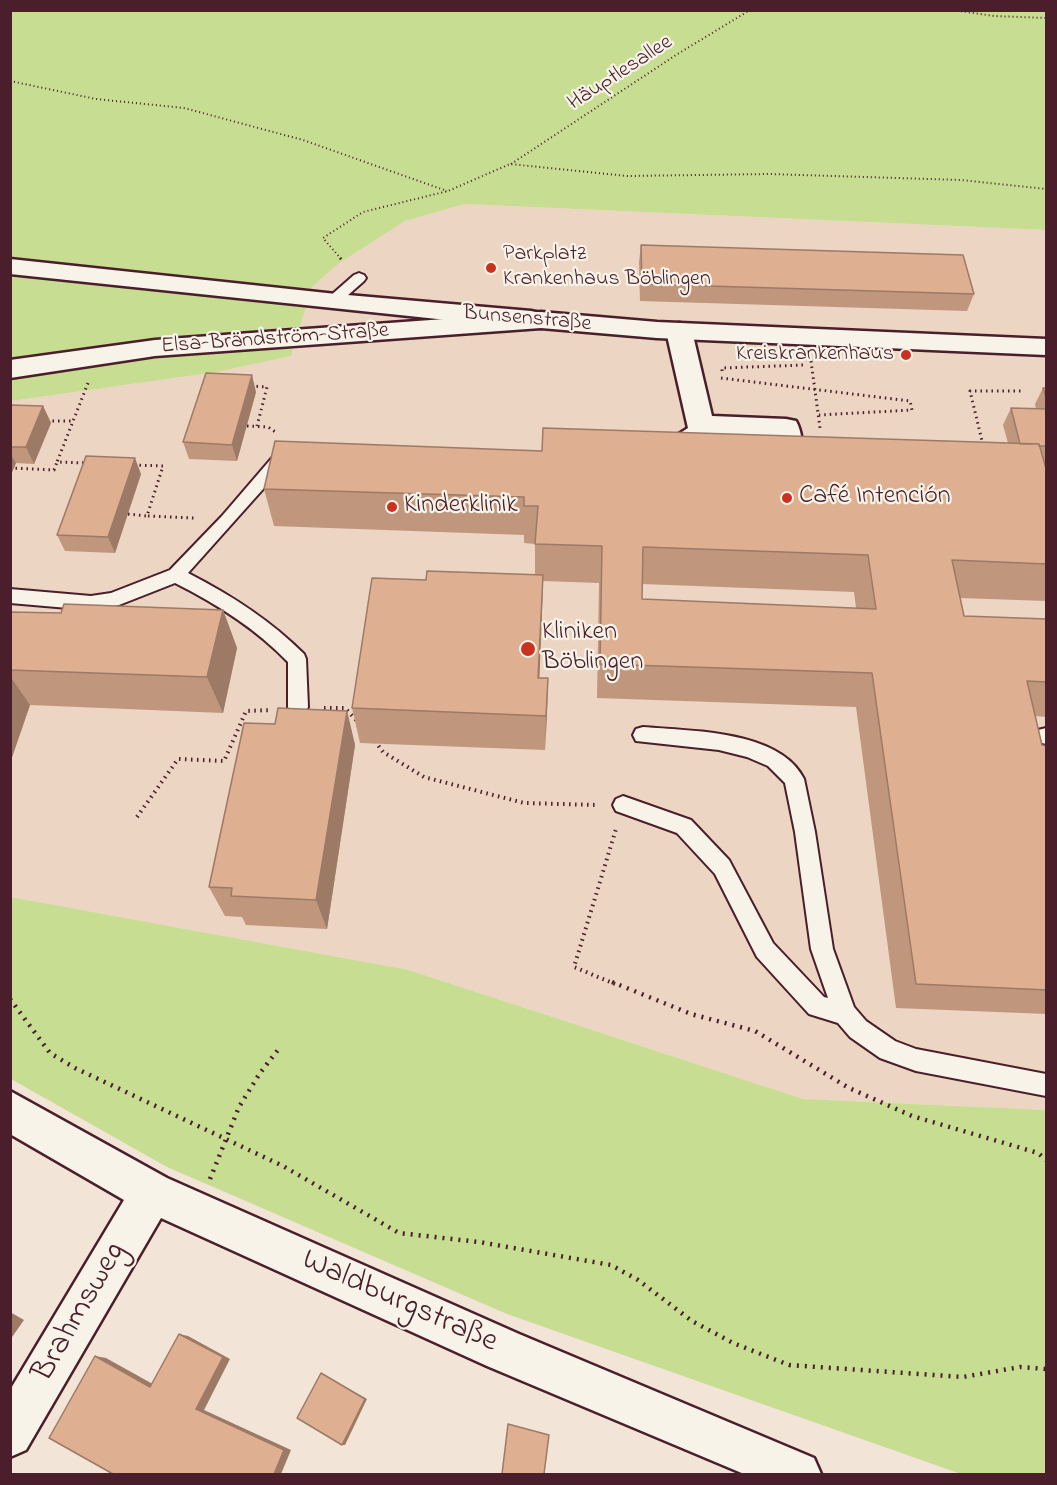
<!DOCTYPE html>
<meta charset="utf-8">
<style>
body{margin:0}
#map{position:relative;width:1057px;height:1485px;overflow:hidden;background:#f2e5d7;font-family:"Indie Flower",sans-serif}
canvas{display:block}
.frame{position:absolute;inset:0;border:12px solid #4a1f2b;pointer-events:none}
</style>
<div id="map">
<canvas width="1057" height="1485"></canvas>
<div class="frame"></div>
</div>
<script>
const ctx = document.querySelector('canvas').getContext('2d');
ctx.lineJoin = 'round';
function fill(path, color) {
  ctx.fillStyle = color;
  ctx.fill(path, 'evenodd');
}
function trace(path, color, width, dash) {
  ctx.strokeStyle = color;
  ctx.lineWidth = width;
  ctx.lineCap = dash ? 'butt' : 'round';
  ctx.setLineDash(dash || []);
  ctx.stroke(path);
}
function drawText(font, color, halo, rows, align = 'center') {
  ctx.font = font + ' "Indie Flower",sans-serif';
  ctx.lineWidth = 4.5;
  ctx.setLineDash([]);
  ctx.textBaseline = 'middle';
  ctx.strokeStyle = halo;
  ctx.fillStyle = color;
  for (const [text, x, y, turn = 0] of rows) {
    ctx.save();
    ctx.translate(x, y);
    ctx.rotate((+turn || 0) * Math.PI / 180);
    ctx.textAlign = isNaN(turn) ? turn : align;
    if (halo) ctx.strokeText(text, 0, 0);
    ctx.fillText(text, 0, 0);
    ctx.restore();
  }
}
fill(new Path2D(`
 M 465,204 L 1046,230 L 1046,1110 L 803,1099 L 409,970 L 11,897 L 10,401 L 217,372 L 291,356 L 312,287 L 338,264 L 405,221 Z`), '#ecd5c2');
fill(new Path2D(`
 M 10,11 L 1046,11 L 1046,230 L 465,204 L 405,221 L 338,264 L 312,287 L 291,356 L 217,372 L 11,401 Z
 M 11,897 L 409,970 L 803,1099 L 1046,1110 L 1046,1474 L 961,1474 L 507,1314 L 167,1167 L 11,1079 Z`), '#c7dd92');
const service = new Path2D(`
 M 359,273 L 364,275 L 366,278 L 364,281 L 339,303 L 329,303 L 327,300 L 329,297 L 354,275 Z
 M 283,450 L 289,452 L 291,456 L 289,460 L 188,573 C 231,595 270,620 304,654 L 306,659 L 308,707 L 305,713 L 298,715 L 291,713 L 288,707 L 288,662 C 255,628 217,604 175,583 L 119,605 L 91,610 L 10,603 L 10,589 L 91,596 L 111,593 L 170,570 L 222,516 L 277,452 Z
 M 643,727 C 690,731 780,730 804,779 L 815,832 L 833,949 L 854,1007 L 866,1021 L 895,1041 L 916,1049 L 1046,1074 L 1046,1096 L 916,1071 L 880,1058 L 850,1037 L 838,1023 L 809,1014 L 757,957 L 715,874 L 677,833 L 616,811 L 613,805 L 616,799 L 623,796 L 691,820 L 729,860 L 773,943 L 824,997 L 828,998 L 811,949 L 795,832 L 785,783 L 768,766 L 747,757 L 719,750 L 636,741 L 633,735 L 636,729 Z
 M 1046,728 L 1046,744 L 1038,742 L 1035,736 L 1038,730 Z`);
const minor = new Path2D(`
 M 10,259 L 336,294 L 531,311 L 540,313 L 544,319 L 540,325 L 531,327 L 466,322 L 10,274 Z
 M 679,323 L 688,325 L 692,331 L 712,416 L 786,419 L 796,421 C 802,432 804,448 798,459 C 783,463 765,462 750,458 L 746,451 L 750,444 L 760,441 L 773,442 L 773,437 L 714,435 L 687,455 L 659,460 L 649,457 L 645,450 L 649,443 L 671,439 L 688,428 L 666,331 L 670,325 Z
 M 10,1091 L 167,1178 L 519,1334 L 814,1458 L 821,1474 L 744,1474 L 487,1366 L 161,1218 L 26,1450 L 10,1457 L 10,1390 L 124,1200 L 10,1134 Z`);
const tertiary = new Path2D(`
 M 541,312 L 657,322 L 1046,339 L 1046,355 L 657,338 L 541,328 L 155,356 L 10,378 L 10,360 L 155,340 Z`);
trace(service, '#4a1f2b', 4);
trace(minor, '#4a1f2b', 5);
trace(tertiary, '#4a1f2b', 5);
trace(new Path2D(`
 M 953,10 L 994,16 L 1046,18
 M 10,81 L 96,99 L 184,108 L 303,140 L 447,191
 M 511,164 L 676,55 L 750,10
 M 341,259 L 323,238 L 363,212 L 448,191 L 510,164 L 627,176 L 770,174 L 961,180 L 1046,189`), '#4a1f2b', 2, [1, 3]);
trace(new Path2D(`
 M 340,258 L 343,261
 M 811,361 L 820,428
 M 722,371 L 722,368 L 804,365
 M 721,378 L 910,401 L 912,410 L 819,415
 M 88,383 L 57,462 L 88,463
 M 251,386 L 267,387 L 257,426
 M 47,421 L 73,421
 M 247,426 L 268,427 L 277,433
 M 983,445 L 970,391 L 1022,391
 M 134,465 L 163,466 L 147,516 L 194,518
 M 10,468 L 54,470 L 57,462
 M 128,514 L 147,516`), '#4a1f2b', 3, [1.5, 4]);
trace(new Path2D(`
 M 324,708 L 345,708 L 358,722
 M 375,741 L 383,752 L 424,777 L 524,803 L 598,805
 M 137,817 L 178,759 L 224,761 L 246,711 L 271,710
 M 615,984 L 574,967 L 616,829`), '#4a1f2b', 4, [1.5, 4.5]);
trace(new Path2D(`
 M 612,982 L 691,1014 L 755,1031 L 849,1088 L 912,1116 L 1038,1153 L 1046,1160
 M 10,999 L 50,1053 L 75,1068 L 283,1166 L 399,1233 L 479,1242 L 611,1265 L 638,1280 L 692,1321 L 733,1343 L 789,1365 L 963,1377 L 1020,1367 L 1046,1369
 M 210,1179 L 239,1107 L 260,1073 L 281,1046`), '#4a1f2b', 4.5, [2, 6]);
fill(service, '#f7f3e8');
fill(minor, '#f7f3e8');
fill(tertiary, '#f7f3e8');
fill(new Path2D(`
 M 641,245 L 974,294 L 967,311 L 640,301 L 639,262 Z
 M 1043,388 L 1047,388 L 1047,463 L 1044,463 L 1047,472 L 1047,601 L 960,598 L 964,616 L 1047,619 L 1047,717 L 1035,716 L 1042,745 L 1047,746 L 1047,1014 L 896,1008 L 856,707 L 597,698 L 599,583 L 543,581 L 539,678 L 547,714 L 545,750 L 360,743 L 352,708 L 426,580 L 535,575 L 535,544 L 524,543 L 524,535 L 274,526 L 264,489 L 542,451 L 1008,443 L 1003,425 L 1011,408 L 1036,409 L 1035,404 ZM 642,584 L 854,592 L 856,608 L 642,599 Z
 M 256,392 L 237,461 L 189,459 L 183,442 Z
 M 10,405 L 43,406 L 51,423 L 34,464 L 16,463 L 10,477 Z
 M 141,474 L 115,553 L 65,551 L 57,535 Z
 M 223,610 L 237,648 L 223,713 L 30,705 L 10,763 L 10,612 L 61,613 Z
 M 347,711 L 355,745 L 327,929 L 246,925 L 242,917 L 225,916 L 209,887 L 275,724 Z`), '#c0967d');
fill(new Path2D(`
 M 252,375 L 256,392 L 237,461 L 232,445 Z
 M 43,406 L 51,423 L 34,464 L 26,447 Z
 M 10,453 L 16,463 L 10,477 Z
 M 135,458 L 141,474 L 115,553 L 108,537 Z
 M 543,575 L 542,613 L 538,713 L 538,678 Z
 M 223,610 L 237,648 L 223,713 L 207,677 Z
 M 10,676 L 30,705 L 10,763 Z
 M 548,678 L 547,714 L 545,750 L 546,716 Z
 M 347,711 L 355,745 L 327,929 L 316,900 Z
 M 10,1312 L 24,1320 L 10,1340 Z
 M 179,1334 L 188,1336 L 230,1359 L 204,1410 L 291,1450 L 281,1474 L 274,1474 L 196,1409 Z
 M 95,1356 L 106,1358 L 160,1388 L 150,1387 Z
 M 321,1373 L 367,1399 L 345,1445 L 342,1445 Z`), '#9c7a66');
const building = new Path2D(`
 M 641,245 L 963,255 L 974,294 L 642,284 Z
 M 206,373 L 252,375 L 232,445 L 183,442 Z
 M 1043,388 L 1047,388 L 1047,400 Z
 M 10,405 L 43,406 L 26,447 L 10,447 Z
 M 1011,408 L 1047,409 L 1047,446 L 1039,446 L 1039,444 L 1020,444 Z
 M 543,428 L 1039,444 L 1047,472 L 1047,564 L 952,560 L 964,616 L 1047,619 L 1047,682 L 1027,681 L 1042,745 L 1047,746 L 1047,990 L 916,984 L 872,673 L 600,664 L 602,546 L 535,544 L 538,506 L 524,506 L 524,497 L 264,489 L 275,441 L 542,451 ZM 643,547 L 868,555 L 876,609 L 642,599 Z
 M 86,456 L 135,458 L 108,537 L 57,535 Z
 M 427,571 L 543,575 L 538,678 L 548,678 L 546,716 L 352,708 L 372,578 L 426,580 Z
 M 64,604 L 223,610 L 207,677 L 10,670 L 10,612 L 61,613 Z
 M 278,708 L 347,711 L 316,900 L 231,896 L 232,888 L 209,887 L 244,723 L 275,724 Z
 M 179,1334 L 223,1357 L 196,1409 L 284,1450 L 274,1474 L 113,1474 L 49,1438 L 95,1356 L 150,1387 Z
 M 321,1373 L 365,1399 L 342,1445 L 297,1418 Z
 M 508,1424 L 549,1435 L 544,1474 L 502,1474 Z`);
fill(building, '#dfaf91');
trace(building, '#9c7a66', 1.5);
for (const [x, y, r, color] of [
 [491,268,6,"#c8321e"],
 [906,355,6,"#c8321e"],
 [787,498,6,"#c8321e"],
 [392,507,6,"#c8321e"],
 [528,649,8,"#c8321e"]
]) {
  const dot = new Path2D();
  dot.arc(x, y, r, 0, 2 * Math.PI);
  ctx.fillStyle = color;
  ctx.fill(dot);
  trace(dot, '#f7f3e8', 2);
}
drawText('22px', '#4a1f2b', '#f7f3e8', [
 ["Häuptlesallee",621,74,-33],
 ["Bunsenstraße",527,320,5],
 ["Elsa-Brändström-Straße",275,340,-4]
]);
drawText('22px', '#4a1f2b', '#f7f3e8', [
 ["Parkplatz",503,255],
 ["Krankenhaus Böblingen",503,280],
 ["Kreiskrankenhaus",894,355,"right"]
], 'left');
drawText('26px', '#4a1f2b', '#f7f3e8', [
 ["Café Intención",799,498],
 ["Kinderklinik",404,507],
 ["Kliniken",542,634],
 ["Böblingen",542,664]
], 'left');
drawText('32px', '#4a1f2b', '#f7f3e8', [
 ["Waldburgstraße",399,1303,24],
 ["Brahmsweg",81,1313,-60]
]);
</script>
